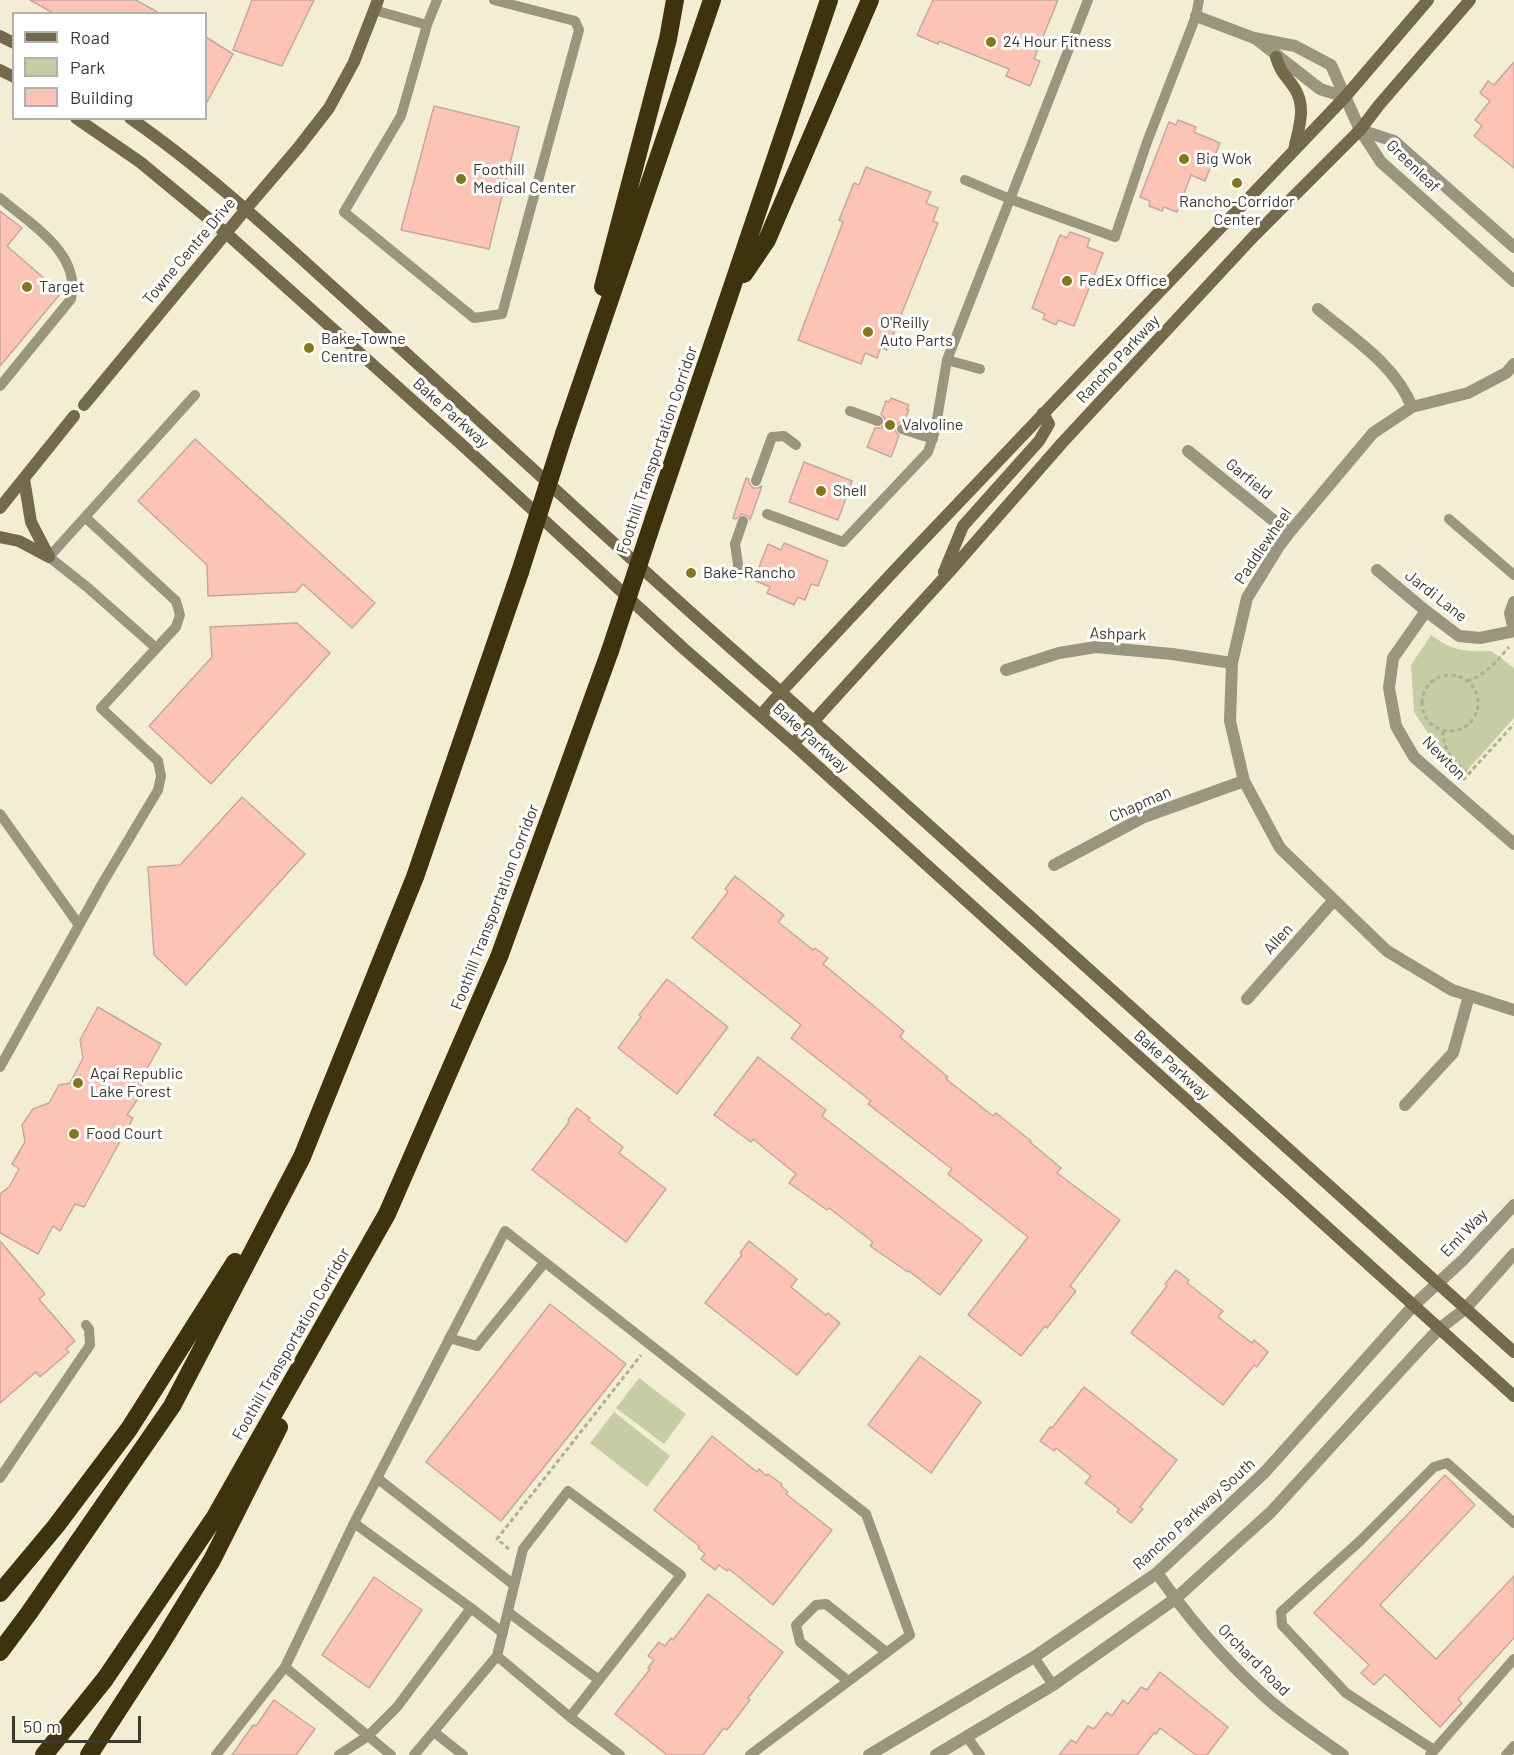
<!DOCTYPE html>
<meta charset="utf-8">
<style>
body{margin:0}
#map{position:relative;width:1514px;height:1755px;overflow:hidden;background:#f3eed3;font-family:Barlow,sans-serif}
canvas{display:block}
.legend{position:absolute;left:12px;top:12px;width:195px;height:108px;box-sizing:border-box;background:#fff;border:2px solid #b1b0ac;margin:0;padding:8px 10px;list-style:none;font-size:18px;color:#3c3a2f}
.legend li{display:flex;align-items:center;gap:12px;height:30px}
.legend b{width:30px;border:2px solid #b1b0ac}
.scale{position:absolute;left:12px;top:1716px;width:129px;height:27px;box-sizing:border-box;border:3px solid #3c3a2f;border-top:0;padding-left:8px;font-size:18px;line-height:21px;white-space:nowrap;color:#3c3a2f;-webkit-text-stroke:4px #fff;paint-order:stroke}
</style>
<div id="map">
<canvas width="1514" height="1755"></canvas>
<ul class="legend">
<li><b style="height:8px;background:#74694a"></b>Road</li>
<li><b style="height:16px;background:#c6cda4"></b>Park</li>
<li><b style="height:16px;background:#fdc3b4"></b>Building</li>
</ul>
<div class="scale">50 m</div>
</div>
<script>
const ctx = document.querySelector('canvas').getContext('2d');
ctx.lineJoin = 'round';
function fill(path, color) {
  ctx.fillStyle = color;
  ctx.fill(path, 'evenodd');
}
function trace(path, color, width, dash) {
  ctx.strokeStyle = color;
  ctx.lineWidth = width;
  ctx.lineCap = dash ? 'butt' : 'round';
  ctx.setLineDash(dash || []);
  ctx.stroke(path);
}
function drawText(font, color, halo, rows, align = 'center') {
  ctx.font = font + ' Barlow,sans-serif';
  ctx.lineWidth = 6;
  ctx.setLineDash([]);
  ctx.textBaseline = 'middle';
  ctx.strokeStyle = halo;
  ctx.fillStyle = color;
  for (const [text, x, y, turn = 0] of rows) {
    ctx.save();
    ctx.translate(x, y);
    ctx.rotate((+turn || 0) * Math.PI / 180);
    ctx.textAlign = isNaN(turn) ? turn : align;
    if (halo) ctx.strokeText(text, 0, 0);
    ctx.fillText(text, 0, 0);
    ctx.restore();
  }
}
fill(new Path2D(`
 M 1431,635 C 1453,651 1464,652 1491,651 L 1514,668 L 1514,718 L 1464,774 L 1441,753 L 1414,712 L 1411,665 Z
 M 639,1378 L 686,1414 L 664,1444 L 616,1408 Z
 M 614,1412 L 670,1456 L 647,1487 L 590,1443 Z`), '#c6cda4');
const building = new Path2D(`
 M 30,0 L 136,0 L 161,14 L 55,14 Z
 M 252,0 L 314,0 L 282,66 L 233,50 Z
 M 933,0 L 1058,0 L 1034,59 L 1040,61 L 1030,86 L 1006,76 L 1009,69 L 939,41 L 938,44 L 917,35 Z
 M 206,37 L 233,54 L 206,104 Z
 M 1514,62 L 1514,168 L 1474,136 L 1482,126 L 1475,120 L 1490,101 L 1480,93 L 1488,81 L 1494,85 Z
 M 434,106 L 519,127 L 489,249 L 401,230 Z
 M 1178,120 L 1196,127 L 1194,132 L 1220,143 L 1205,181 L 1191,175 L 1177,212 L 1164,207 L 1162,211 L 1149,206 L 1150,201 L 1140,197 L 1169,122 L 1176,125 Z
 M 866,167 L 931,192 L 926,203 L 938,208 L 933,221 L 938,223 L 887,350 L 881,347 L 877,358 L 865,353 L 861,364 L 798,340 L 843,222 L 839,220 L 854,183 L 859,185 Z
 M 0,211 L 22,228 L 7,246 L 61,293 L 0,366 Z
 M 1070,232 L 1090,239 L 1087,247 L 1103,253 L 1074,326 L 1058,320 L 1056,325 L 1043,319 L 1045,314 L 1032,308 L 1060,235 L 1067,238 Z
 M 891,398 L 909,405 L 907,409 L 909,410 L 904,422 L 900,422 L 895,426 L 895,431 L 899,436 L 891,457 L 867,447 L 875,428 L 880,428 L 885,424 L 885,419 L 881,414 L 886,401 L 889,402 Z
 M 195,439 L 375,603 L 352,628 L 303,584 L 296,592 L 208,596 L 207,565 L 138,501 Z
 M 804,462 L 852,481 L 838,520 L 789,502 Z
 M 746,478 L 749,479 L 749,483 L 753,488 L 758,488 L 762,486 L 750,520 L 748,516 L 742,514 L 736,519 L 733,518 Z
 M 784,543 L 828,561 L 818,586 L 811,584 L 805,600 L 798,597 L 794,605 L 767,593 L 770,587 L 754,580 L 768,544 L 781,550 Z
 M 297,623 L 330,653 L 211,784 L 149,726 L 212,657 L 210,627 Z
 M 242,797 L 305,854 L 186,985 L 154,955 L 148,867 L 180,865 Z
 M 735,876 L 784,915 L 778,922 L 813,950 L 815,948 L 828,958 L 823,964 L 904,1031 L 900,1037 L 948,1077 L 946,1079 L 993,1116 L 996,1113 L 1031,1141 L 1030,1142 L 1061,1168 L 1057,1173 L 1120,1220 L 1070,1286 L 1076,1291 L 1047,1328 L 1045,1326 L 1021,1356 L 968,1315 L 1028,1237 L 948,1174 L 952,1169 L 868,1104 L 871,1101 L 791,1038 L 801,1025 L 692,938 L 728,892 L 725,889 Z
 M 667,979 L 728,1027 L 677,1094 L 618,1048 L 641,1017 L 639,1015 Z
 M 98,1007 L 161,1044 L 138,1084 L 145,1088 L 127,1115 L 133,1118 L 84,1207 L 75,1204 L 60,1231 L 53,1226 L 38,1254 L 0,1233 L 0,1194 L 9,1187 L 19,1169 L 12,1164 L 25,1142 L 22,1125 L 33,1109 L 49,1103 L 59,1085 L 70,1083 L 83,1058 L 80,1040 Z
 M 758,1057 L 826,1110 L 822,1116 L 982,1240 L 940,1295 L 909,1271 L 908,1272 L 870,1246 L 873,1242 L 829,1208 L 827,1210 L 789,1183 L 796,1174 L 753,1139 L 751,1142 L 714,1115 Z
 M 577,1108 L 590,1118 L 588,1120 L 623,1147 L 619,1153 L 666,1189 L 626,1242 L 532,1170 L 569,1122 L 568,1120 Z
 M 0,1241 L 45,1294 L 39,1299 L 75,1341 L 66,1349 L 69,1352 L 40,1377 L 36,1372 L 0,1403 Z
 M 749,1241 L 797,1279 L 791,1287 L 826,1315 L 828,1313 L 840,1323 L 797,1375 L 705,1303 L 742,1255 L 740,1253 Z
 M 1176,1270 L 1189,1280 L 1187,1283 L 1223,1311 L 1218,1317 L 1252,1343 L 1254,1340 L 1268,1352 L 1257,1367 L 1254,1365 L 1223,1405 L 1131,1333 L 1167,1286 L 1165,1284 Z
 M 550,1304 L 626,1364 L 501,1521 L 426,1462 Z
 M 920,1356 L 981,1402 L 931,1473 L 868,1425 Z
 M 1084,1387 L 1177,1460 L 1140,1507 L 1143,1509 L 1131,1523 L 1117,1512 L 1119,1509 L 1085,1483 L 1091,1476 L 1056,1448 L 1054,1451 L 1040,1441 L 1050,1427 L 1052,1428 Z
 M 712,1436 L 757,1472 L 759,1469 L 767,1476 L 768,1474 L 782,1484 L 781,1486 L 788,1492 L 786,1494 L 832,1530 L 773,1605 L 729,1569 L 727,1571 L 719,1565 L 715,1570 L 701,1559 L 705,1554 L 698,1548 L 699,1546 L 654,1510 Z
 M 1445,1475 L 1475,1505 L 1380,1605 L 1436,1659 L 1514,1576 L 1514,1638 L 1458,1699 L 1462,1703 L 1440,1727 L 1385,1674 L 1374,1685 L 1361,1673 L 1369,1665 L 1314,1613 Z
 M 374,1577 L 422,1610 L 369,1688 L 322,1655 Z
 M 708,1594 L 783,1652 L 748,1698 L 750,1700 L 727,1730 L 724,1728 L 703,1755 L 667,1755 L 615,1714 L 650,1669 L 648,1668 L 654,1660 L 648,1656 L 659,1642 L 665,1646 L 671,1638 L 673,1640 Z
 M 1160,1672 L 1228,1727 L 1207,1755 L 1196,1755 L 1160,1728 L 1156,1734 L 1154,1733 L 1137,1755 L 1059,1755 L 1071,1740 L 1076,1743 L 1088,1726 L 1094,1729 L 1107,1712 L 1112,1716 L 1123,1700 L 1128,1704 L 1141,1687 L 1147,1690 Z
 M 274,1700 L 315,1729 L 296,1755 L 232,1755 L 253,1725 L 256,1726 Z`);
fill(building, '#fdc3b4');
trace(building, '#c5a8a1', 1.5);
trace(new Path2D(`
 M1422 703a28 28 0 1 1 56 0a28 28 0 1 1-56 0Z
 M 1467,681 C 1486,675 1496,662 1509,647
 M 1443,731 C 1442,750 1455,762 1468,774
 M 1463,780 L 1514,724
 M 509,1549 L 497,1539 L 641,1355`), '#b1ad98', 3, [4.5, 3]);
trace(new Path2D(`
 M 437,0 L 427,25 L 401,116 L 344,212 L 474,318 L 502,314 L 579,30 L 575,21 L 494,0
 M 374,10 L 427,25
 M 965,180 L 1010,199 L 1115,237 L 1147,142 L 1196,16 L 1199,0
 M 0,198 C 30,224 82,253 71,299 L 0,386
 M 980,369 L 947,360 L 1088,0
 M 850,411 L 878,421
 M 902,429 L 933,439
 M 756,481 L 772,437 L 784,436 L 796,445
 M 767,514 L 843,542 L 928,452 L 935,431 L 947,360
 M 1449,519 L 1514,575
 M 739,571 L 735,544 L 743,521
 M 156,648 L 87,587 L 49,557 L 195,395
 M 0,814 L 79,925
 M 0,1067 L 102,884 L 158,790 L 161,776 L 158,761 L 101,708 L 176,627 L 180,615 L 176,601 L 85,517
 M 449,1338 L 477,1346 L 545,1262
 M 0,1478 L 90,1345 L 89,1329 L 86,1325
 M 377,1478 L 514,1585
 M 471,1608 L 503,1633
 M 508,1612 L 599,1680
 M 497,1656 L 570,1717
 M 1034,1657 L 1053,1685
 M 285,1667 L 391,1755
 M 848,1681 L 800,1642 L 796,1625 L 816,1605 L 826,1604 L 886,1652
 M 434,1732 L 463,1755
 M 967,1737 L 980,1755
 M 1434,1750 L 1346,1693 L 1282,1625 L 1281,1612 L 1360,1541 L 1434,1467 L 1447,1463 L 1514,1523
 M 216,1755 L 285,1667 L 354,1523 L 505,1231 L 866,1514 L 910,1635 L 750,1755
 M 339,1755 L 368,1736 L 397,1707 L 471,1608 L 354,1523
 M 414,1755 L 497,1656 L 523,1549 L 568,1491 L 681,1575 L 570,1717 L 620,1755
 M 1430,1755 L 1514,1659
 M 1506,1755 L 1514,1746`), '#9b947f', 10);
trace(new Path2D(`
 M 1318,309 C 1352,338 1395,364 1412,407
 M 1514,364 L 1506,373 L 1468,393 L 1412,407 L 1373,433 L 1289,533 L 1279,546 L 1247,598 L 1232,663 L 1230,721 L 1244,781 L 1280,848 L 1387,951 L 1452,990 L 1514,1010
 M 1188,451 L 1289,533
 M 1377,570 L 1426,611 L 1459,636 L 1480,638 L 1514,631
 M 1426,611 L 1393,658 L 1389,688 L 1396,726 L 1414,757 L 1514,844
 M 1514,631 L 1510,613 L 1514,602
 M 1006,670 L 1059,653 L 1096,647 L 1172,654 L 1232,663
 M 1054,865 L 1144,817 L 1244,781
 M 1247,999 L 1334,900
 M 1405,1105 L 1453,1053 L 1469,996`), '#9b947f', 12);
trace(new Path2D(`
 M 1196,16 L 1254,38 L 1295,46 L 1331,65 L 1360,130 L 1381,162 L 1514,281
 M 1255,38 L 1320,89 L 1345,97
 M 1360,130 L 1394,141 L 1514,247
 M 1157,1573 C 1187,1616 1221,1656 1259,1691 C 1284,1715 1315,1735 1343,1755
 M 869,1755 L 1034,1657 L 1157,1573 L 1265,1472 L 1413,1306 L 1463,1260 L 1514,1205
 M 936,1755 L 1053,1685 L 1175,1599 L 1271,1512 L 1419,1350 L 1439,1329 L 1465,1309 L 1514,1254`), '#9b947f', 12);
trace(new Path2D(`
 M 0,36 L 14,43
 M 1276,57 C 1281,74 1286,75 1295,89 C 1307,108 1298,130 1294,150
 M 0,70 L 14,77
 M 76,118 L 140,162 L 226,233 L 461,444 L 683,648 L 793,744 L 1514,1396
 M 130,118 C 215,177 290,249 366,317 C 505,442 640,570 781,692 L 1514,1352
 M 84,405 L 246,209 L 298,148 L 329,108 L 354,62 L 378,0
 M 24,479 L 31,522 L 49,557
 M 0,508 L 74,416
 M 0,537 L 19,541 L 49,557
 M 944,572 L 963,526 L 1039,441 L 1049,424 L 1043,413
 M 761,715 L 781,692 L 907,557 L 1345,97 L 1428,0
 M 793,744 L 952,569 L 1062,443 L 1253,237 L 1360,130 L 1379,105 L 1470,0`), '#74694a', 12);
trace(new Path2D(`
 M 744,274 L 767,240 L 870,0
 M 603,287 L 668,39 L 675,0
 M 564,434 L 712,0
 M 654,518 L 829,0
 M 0,1593 L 56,1526 L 129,1429 L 235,1262
 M 0,1652 L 29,1613 L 172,1406 L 302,1157 L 415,877 L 520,572
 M 44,1755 L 105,1679 L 215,1517 L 387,1214 L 499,957 L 610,651
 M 89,1755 L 159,1647 L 212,1560 L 279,1427`), '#3f330d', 18);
trace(new Path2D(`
 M 520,572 L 564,434
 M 610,651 L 654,518`), '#3f330d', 18);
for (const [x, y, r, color] of [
 [991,42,6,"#83781c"],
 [1184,159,6,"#83781c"],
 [461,179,6,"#83781c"],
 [1237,183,6,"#83781c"],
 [1067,281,6,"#83781c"],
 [27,287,6,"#83781c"],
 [868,332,6,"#83781c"],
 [309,348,6,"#83781c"],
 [890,425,6,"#83781c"],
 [821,491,6,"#83781c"],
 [691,573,6,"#83781c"],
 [78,1083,6,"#83781c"],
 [74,1134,6,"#83781c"]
]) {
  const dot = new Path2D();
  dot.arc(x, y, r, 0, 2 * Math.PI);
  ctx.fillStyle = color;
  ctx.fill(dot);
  trace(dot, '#fff', 2);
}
drawText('16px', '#3c3a2f', '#fff', [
 ["24 Hour Fitness",1003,42],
 ["Big Wok",1196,159],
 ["Foothill",473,170],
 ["Medical Center",473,188],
 ["Rancho-Corridor",1237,202,"center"],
 ["Center",1237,220,"center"],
 ["FedEx Office",1079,281],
 ["Target",39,287],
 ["O'Reilly",880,323],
 ["Auto Parts",880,341],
 ["Bake-Towne",321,339],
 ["Centre",321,357],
 ["Valvoline",902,425],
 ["Shell",833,491],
 ["Bake-Rancho",703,573],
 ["Açaí Republic",90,1074],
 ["Lake Forest",90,1092],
 ["Food Court",86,1134]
], 'left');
drawText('16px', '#3c3a2f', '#fff', [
 ["Greenleaf",1413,166,44],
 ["Towne Centre Drive",189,251,-50],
 ["Rancho Parkway",1118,359,-47],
 ["Bake Parkway",451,413,42],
 ["Foothill Transportation Corridor",657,450,-71],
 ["Garfield",1249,479,39],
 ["Paddlewheel",1263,546,-56],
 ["Jardi Lane",1436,596,38],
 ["Ashpark",1118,634,2],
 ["Bake Parkway",811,738,42],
 ["Newton",1444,758,45],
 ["Chapman",1140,804,-24],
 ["Foothill Transportation Corridor",495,907,-69],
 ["Allen",1278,939,-48],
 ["Bake Parkway",1172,1065,42],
 ["Emi Way",1464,1233,-46],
 ["Foothill Transportation Corridor",291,1344,-60],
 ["Rancho Parkway South",1194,1514,-42],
 ["Orchard Road",1254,1660,45]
]);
</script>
